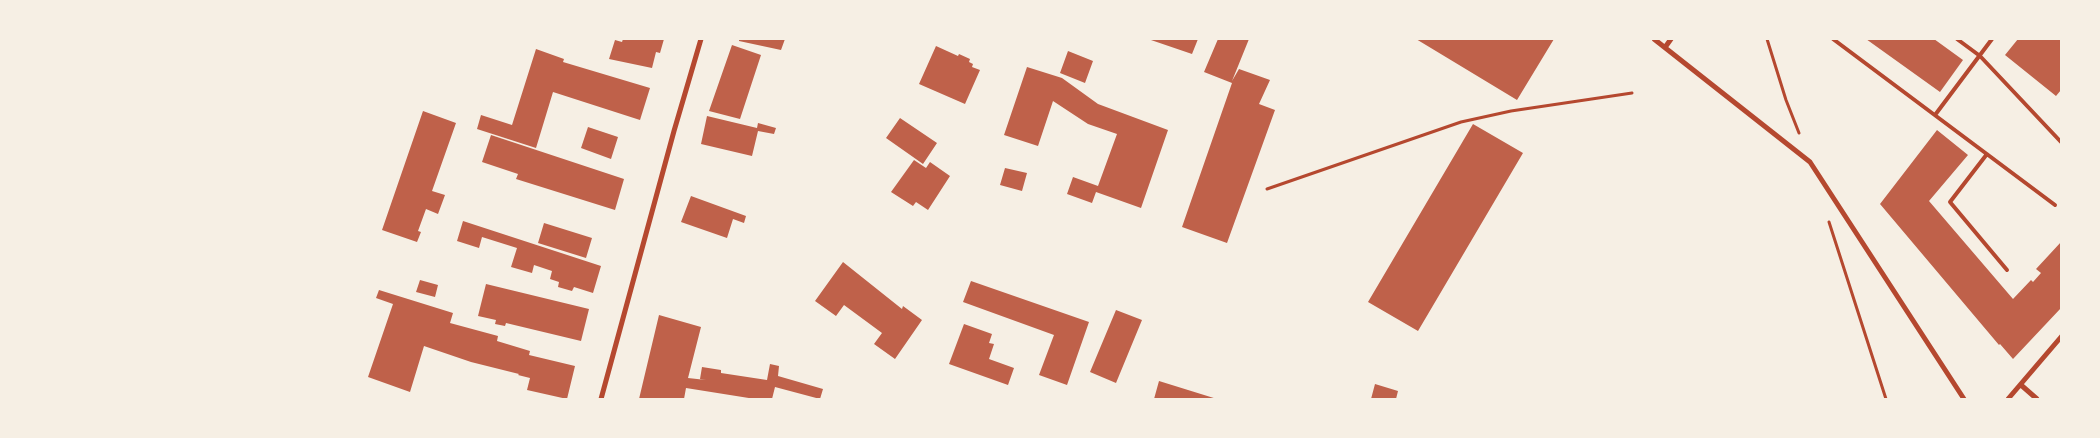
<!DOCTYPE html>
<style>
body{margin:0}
#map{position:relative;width:2100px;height:438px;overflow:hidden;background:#f6efe4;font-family:"Roboto Condensed",sans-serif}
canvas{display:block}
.frame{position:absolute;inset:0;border:40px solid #f6efe4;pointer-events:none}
</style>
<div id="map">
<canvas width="2100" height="438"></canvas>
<div class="frame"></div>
</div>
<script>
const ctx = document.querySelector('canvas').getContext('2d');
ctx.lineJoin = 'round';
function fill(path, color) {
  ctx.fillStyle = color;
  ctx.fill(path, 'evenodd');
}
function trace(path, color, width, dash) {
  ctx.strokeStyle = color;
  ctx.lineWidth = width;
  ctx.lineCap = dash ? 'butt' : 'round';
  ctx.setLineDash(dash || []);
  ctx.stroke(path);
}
fill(new Path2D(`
 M 623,39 L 664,39 L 660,53 L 656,52 L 652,68 L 609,59 L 615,40 L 622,42 Z
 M 739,39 L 785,39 L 781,50 L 739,41 Z
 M 1148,39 L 1198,39 L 1192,54 Z
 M 1218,39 L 1249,39 L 1232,81 L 1239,69 L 1270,80 L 1259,104 L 1275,110 L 1227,243 L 1182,227 L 1232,83 L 1204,72 Z
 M 1416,39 L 1554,39 L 1517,100 Z
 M 1866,39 L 1934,39 L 1963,60 L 1940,92 Z
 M 2018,39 L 2061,39 L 2061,90 L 2056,96 L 2005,55 Z
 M 732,45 L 761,55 L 740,119 L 709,111 Z
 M 936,46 L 958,56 L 959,54 L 970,59 L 969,62 L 973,64 L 972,67 L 980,70 L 965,104 L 919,84 Z
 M 536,49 L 564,59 L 563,62 L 650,88 L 640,120 L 553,92 L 536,148 L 477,129 L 481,115 L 512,125 Z
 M 1068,51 L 1093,61 L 1085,83 L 1060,73 Z
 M 1027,67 L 1062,78 L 1098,104 L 1168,130 L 1141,208 L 1096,192 L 1092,203 L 1067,194 L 1073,177 L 1098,186 L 1117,134 L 1088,124 L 1053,101 L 1038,146 L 1004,135 Z
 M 423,111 L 456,123 L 432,191 L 445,195 L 438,214 L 426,209 L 418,231 L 421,232 L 417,242 L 382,230 Z
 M 707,116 L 757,128 L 758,123 L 776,128 L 774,134 L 758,131 L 752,156 L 701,144 Z
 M 900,118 L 937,143 L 923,164 L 886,138 Z
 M 1473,124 L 1523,153 L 1418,331 L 1368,302 Z
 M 588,127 L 618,137 L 611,159 L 581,148 Z
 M 1937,130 L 1968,155 L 1929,201 L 2013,299 L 2031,280 L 2033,282 L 2041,273 L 2036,269 L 2061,242 L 2061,308 L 2013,359 L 2000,344 L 1999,345 L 1880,204 Z
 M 491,135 L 624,179 L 615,210 L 516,179 L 518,174 L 482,162 Z
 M 914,160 L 926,168 L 930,162 L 950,176 L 928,210 L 916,202 L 913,206 L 891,192 Z
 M 1005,168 L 1027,173 L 1022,191 L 1000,185 Z
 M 691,196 L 746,216 L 744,223 L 733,219 L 727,238 L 681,222 Z
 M 463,221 L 601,266 L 593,293 L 574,287 L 572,291 L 558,287 L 559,282 L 550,279 L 552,271 L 534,265 L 532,273 L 511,267 L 517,248 L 482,237 L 479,248 L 457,241 Z
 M 544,223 L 592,238 L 586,258 L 538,243 Z
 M 843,262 L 902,309 L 903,306 L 922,320 L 895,359 L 874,344 L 882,333 L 844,305 L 836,316 L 815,301 Z
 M 420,280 L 438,285 L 435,297 L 416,292 Z
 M 971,281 L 1089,322 L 1067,385 L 1039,375 L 1054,335 L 963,302 Z
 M 486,284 L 589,309 L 581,341 L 506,323 L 505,326 L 495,324 L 496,320 L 478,316 Z
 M 379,290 L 453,313 L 450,323 L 498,336 L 497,341 L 530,351 L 529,355 L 575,366 L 567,399 L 527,390 L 530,378 L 518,375 L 519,374 L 471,362 L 424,346 L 410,392 L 368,377 L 393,304 L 376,298 Z
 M 1116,310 L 1142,320 L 1116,383 L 1090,372 Z
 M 659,315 L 701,327 L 688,378 L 706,380 L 700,379 L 702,367 L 721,370 L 721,373 L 767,380 L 770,364 L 779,366 L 778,376 L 823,389 L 820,399 L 775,387 L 772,399 L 755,399 L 686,388 L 684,399 L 639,399 Z
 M 964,324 L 992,334 L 989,343 L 994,344 L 989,359 L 1014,368 L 1008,385 L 949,364 Z
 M 1159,381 L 1217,399 L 1154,399 Z
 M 1375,384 L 1398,391 L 1396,399 L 1371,399 Z`), '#bf614a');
trace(new Path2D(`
 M 1767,39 L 1786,100 L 1799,133
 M 1267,189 L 1461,122 L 1511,111 L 1632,93
 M 1829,222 L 1886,399`), '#b5482f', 3);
trace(new Path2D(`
 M 1833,39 L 2055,205
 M 1957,39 L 1980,56 L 2061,142
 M 1935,115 L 1992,39
 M 1987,154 L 1950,202 L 2007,270`), '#b5482f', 4);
trace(new Path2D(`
 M 1654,39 L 1810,162 L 1964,399
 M 1666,46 L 1671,39
 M 2021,385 L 2037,399
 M 601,399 L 674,131 L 701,39
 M 2008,399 L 2061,337`), '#b5482f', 5);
</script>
